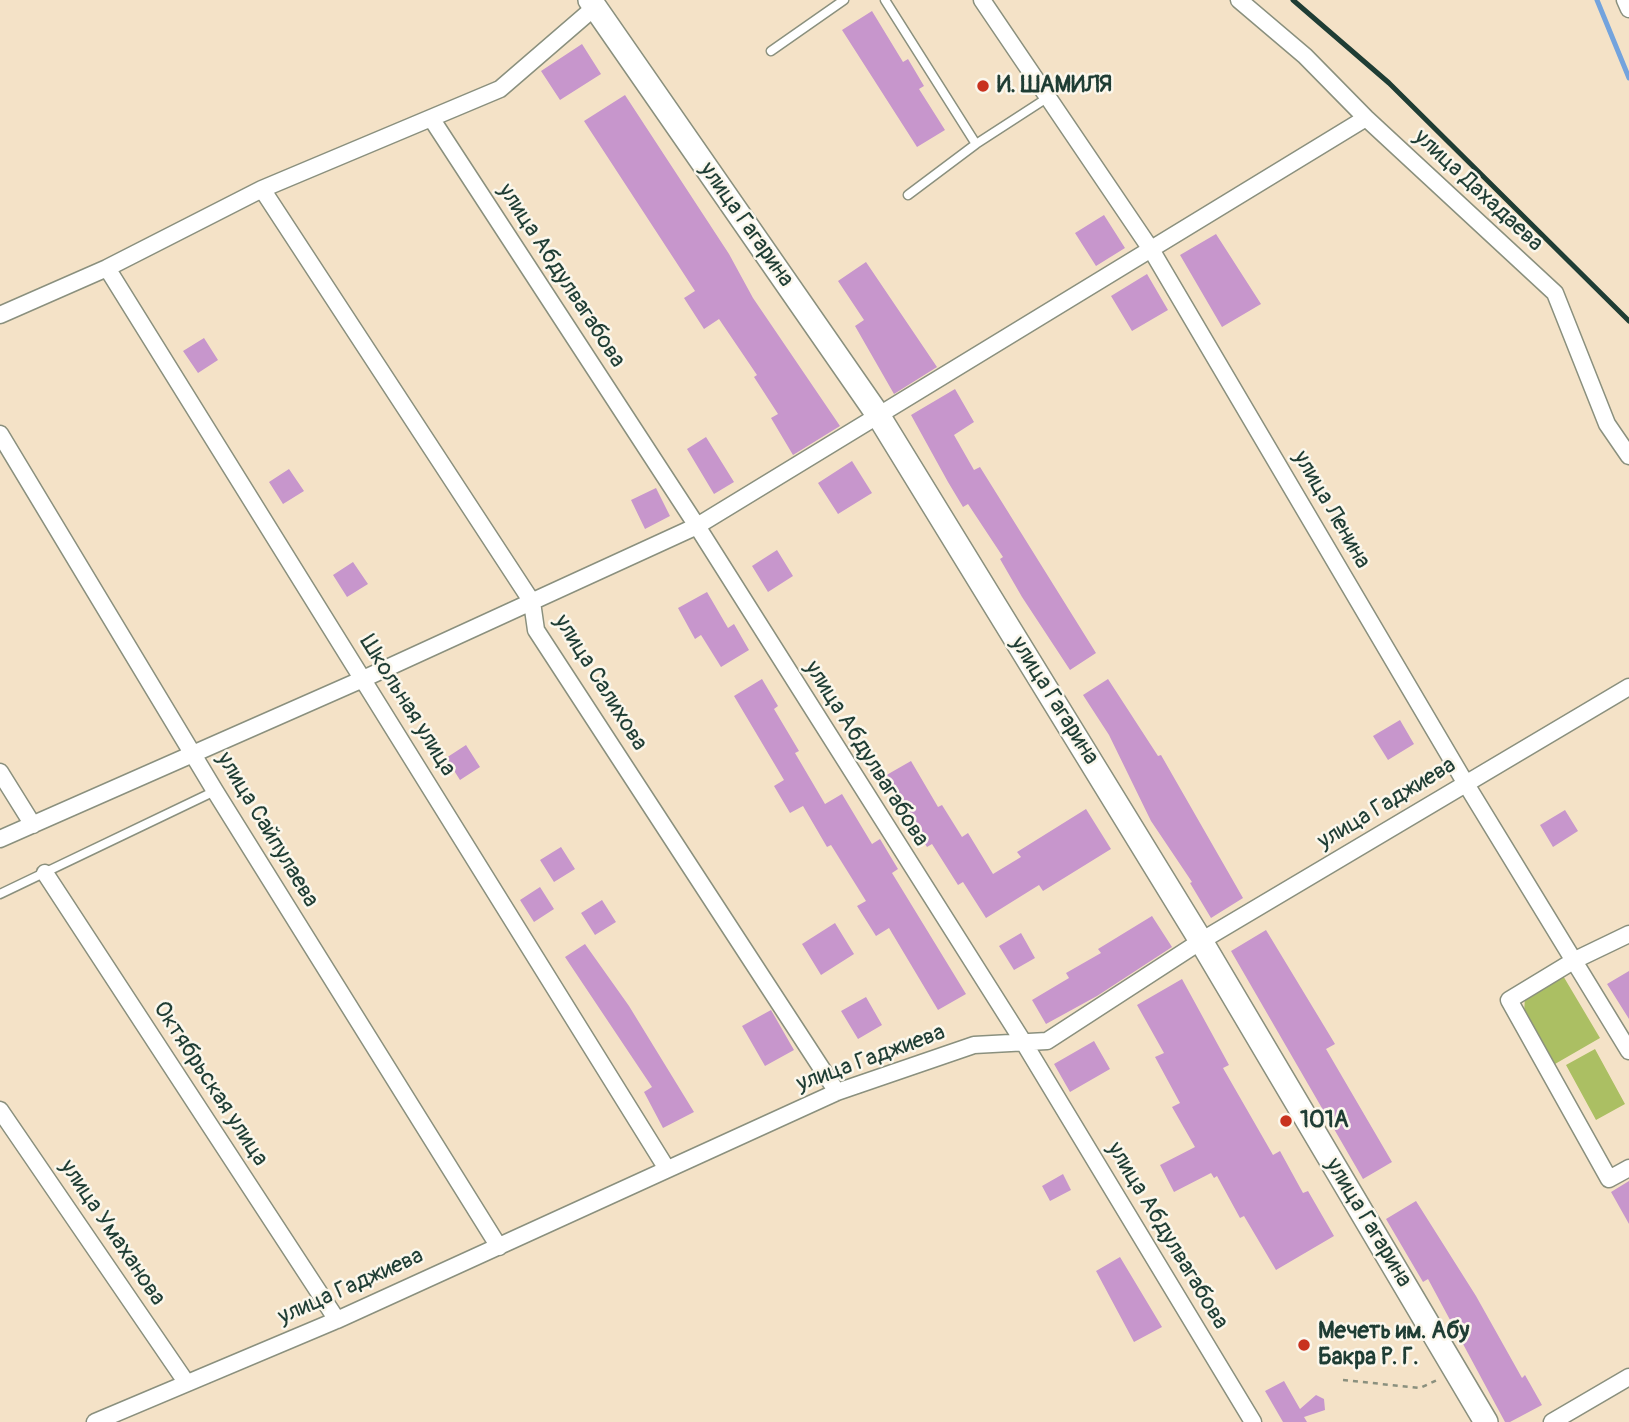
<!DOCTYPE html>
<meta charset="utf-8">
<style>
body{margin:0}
canvas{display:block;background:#f4e2c7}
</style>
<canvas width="1629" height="1422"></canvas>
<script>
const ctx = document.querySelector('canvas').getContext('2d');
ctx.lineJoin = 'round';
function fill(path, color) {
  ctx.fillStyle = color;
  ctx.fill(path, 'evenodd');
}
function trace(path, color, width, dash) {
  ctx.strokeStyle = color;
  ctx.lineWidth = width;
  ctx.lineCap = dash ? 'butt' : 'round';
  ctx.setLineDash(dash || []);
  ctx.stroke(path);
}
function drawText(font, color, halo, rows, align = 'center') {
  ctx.font = font + ' Pangolin,sans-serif';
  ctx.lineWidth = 5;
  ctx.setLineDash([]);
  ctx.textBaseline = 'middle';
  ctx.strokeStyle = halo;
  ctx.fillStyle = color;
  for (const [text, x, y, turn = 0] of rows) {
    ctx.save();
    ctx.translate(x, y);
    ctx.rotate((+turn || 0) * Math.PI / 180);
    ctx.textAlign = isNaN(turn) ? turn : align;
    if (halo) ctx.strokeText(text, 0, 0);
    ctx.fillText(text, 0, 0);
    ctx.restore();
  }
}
fill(new Path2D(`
 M 1562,974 L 1600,1038 L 1555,1064 L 1524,1015 L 1525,995 Z
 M 1595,1049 L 1625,1104 L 1596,1120 L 1566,1065 Z`), '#abbf63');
trace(new Path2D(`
 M 1597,0 L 1629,78`), '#73a3dd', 5);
fill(new Path2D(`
 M 872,11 L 903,62 L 908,59 L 924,86 L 919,89 L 945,130 L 917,147 L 842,30 Z
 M 582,44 L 601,74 L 560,100 L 541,71 Z
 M 625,95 L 729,254 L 753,298 L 840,426 L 793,455 L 771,418 L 778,414 L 754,377 L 757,375 L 719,319 L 704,329 L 684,298 L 695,291 L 584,121 Z
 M 1104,215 L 1125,248 L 1096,266 L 1075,233 Z
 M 1216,234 L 1261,304 L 1222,327 L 1180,255 Z
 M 866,262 L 937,367 L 894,394 L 855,326 L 864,320 L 838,281 Z
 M 1147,274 L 1168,310 L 1132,331 L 1111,296 Z
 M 204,338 L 218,360 L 198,373 L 183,351 Z
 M 955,389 L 974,422 L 954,435 L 974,470 L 980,467 L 1096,653 L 1070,670 L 1022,597 L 1000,559 L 1003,557 L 968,504 L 963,507 L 948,482 L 911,415 Z
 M 706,437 L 734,482 L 714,494 L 687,449 Z
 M 852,461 L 872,493 L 838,514 L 818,483 Z
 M 289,469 L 304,491 L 283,504 L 269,482 Z
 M 656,488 L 670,516 L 645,529 L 631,500 Z
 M 777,550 L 793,576 L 768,592 L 752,566 Z
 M 353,562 L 368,584 L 347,597 L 333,575 Z
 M 707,592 L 728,628 L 734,624 L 749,650 L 721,667 L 701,635 L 695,639 L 678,608 Z
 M 762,679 L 778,706 L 774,709 L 799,751 L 795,753 L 825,804 L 842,794 L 872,844 L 880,839 L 898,869 L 892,873 L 966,994 L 938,1010 L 889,928 L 876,936 L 857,906 L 866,901 L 831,845 L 827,847 L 803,806 L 790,813 L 774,786 L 784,780 L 734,696 Z
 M 1108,679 L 1158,756 L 1161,755 L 1243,898 L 1211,918 L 1190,883 L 1192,882 L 1151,821 L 1109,735 L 1083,695 Z
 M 1400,720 L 1414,744 L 1388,760 L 1373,736 Z
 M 466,745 L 480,767 L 460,780 L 446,758 Z
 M 911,761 L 938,807 L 942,805 L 962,837 L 968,833 L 993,874 L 1021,857 L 1017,852 L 1086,809 L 1111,849 L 1043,891 L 1039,885 L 986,918 L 963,882 L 958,885 L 932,844 L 927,847 L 883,777 Z
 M 1565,810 L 1578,831 L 1553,847 L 1540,825 Z
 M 561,847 L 575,869 L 554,882 L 540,860 Z
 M 540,887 L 554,909 L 534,922 L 520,900 Z
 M 602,900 L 616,922 L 595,935 L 581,913 Z
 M 1152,916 L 1172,947 L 1097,996 L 1046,1024 L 1032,1000 L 1069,978 L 1066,973 L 1101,953 L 1098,949 Z
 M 835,923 L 854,954 L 821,975 L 802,944 Z
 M 1266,930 L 1335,1044 L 1326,1049 L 1392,1162 L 1363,1179 L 1231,951 Z
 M 1021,933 L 1035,958 L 1014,970 L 999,946 Z
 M 585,944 L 629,1006 L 694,1112 L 663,1128 L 644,1092 L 652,1087 L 565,957 Z
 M 1629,971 L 1629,1019 L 1607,984 Z
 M 1182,979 L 1229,1065 L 1223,1068 L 1273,1155 L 1280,1151 L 1303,1193 L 1308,1191 L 1334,1236 L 1276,1270 L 1244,1216 L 1240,1218 L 1217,1176 L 1214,1178 L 1211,1173 L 1174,1192 L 1160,1165 L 1195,1147 L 1172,1107 L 1180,1103 L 1155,1057 L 1164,1053 L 1137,1005 Z
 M 866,997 L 882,1025 L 858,1039 L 841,1011 Z
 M 771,1010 L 794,1050 L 765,1066 L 742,1026 Z
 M 1094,1041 L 1110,1069 L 1070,1092 L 1054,1064 Z
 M 1063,1174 L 1071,1190 L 1050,1201 L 1042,1186 Z
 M 1629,1181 L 1629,1224 L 1611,1192 Z
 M 1416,1201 L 1476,1296 L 1522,1378 L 1525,1375 L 1542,1405 L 1510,1422 L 1505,1422 L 1428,1279 L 1423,1282 L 1386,1219 Z
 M 1120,1257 L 1162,1327 L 1134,1342 L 1096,1271 Z
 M 1284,1381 L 1300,1409 L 1316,1395 L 1324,1399 L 1325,1410 L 1304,1417 L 1307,1422 L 1283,1422 L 1265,1391 Z`), '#c796cc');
const lane = new Path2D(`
 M 885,0 L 976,144
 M 771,51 L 844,0
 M 908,195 L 976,144 L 1047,98
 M 0,894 L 215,791`);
const street = new Path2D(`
 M 982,0 L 1152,251 L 1466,784 L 1629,1051
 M 1239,0 L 1305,56 L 1366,118 L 1555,293 L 1607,424 L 1629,456
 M 1625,0 L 1629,9
 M 431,118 L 697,526 L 1024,1043 L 1253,1422
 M 262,189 L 532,602 L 536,630 L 837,1092
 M 107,268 L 667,1169
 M 0,315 L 107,268 L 262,189 L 500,89 L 595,7
 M 0,434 L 215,791 L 499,1247
 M 0,772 L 33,825
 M 0,839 L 363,679 L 697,526 L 1366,118
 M 45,873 L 337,1320
 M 1629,934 L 1575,960 L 1509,1000 L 1609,1179 L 1629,1168
 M 0,1110 L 186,1382
 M 95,1422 L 337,1320 L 837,1092 L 974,1045 L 1047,1041 L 1201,941 L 1629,687
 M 1552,1422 L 1629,1377`);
const secondary = new Path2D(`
 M 590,0 L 878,415 L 1201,941 L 1486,1422`);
trace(lane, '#8a907e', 11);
trace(street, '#8a907e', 19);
trace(secondary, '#8a907e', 26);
trace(new Path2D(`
 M 1343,1380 L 1420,1388 L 1437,1380`), '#8a907e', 2.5, [5, 5]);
trace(lane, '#fff', 8);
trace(street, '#fff', 16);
trace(secondary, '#fff', 23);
trace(new Path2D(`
 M 1293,0 L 1389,83 L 1629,321`), '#1f3d34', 5);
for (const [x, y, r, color] of [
 [983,86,7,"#c8321e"],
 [1286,1121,7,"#c8321e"],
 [1304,1345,7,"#c8321e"]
]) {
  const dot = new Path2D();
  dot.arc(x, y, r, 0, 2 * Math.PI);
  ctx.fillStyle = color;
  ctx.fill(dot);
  trace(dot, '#fbf7ec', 2.5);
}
drawText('bold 23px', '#1f3d34', '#fbf7ec', [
 ["И. ШАМИЛЯ",997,86],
 ["101А",1300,1121],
 ["Мечеть им. Абу",1318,1332],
 ["Бакра Р. Г.",1318,1358]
], 'left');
drawText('23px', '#1f3d34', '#fbf7ec', [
 ["улица Дахадаева",1478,191,43],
 ["улица Гагарина",746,225,55],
 ["улица Абдулвагабова",561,276,57],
 ["улица Ленина",1331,510,60],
 ["улица Салихова",600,683,58],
 ["улица Гагарина",1054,701,58],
 ["Школьная улица",407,706,58],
 ["улица Абдулвагабова",866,754,58],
 ["улица Гаджиева",1387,804,-31],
 ["улица Сайпулаева",267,830,59],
 ["улица Гаджиева",871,1059,-20],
 ["Октябрьская улица",210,1084,57],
 ["улица Гагарина",1368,1223,59],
 ["улица Умаханова",112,1233,56],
 ["улица Абдулвагабова",1167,1236,59],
 ["улица Гаджиева",351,1287,-24]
]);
</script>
